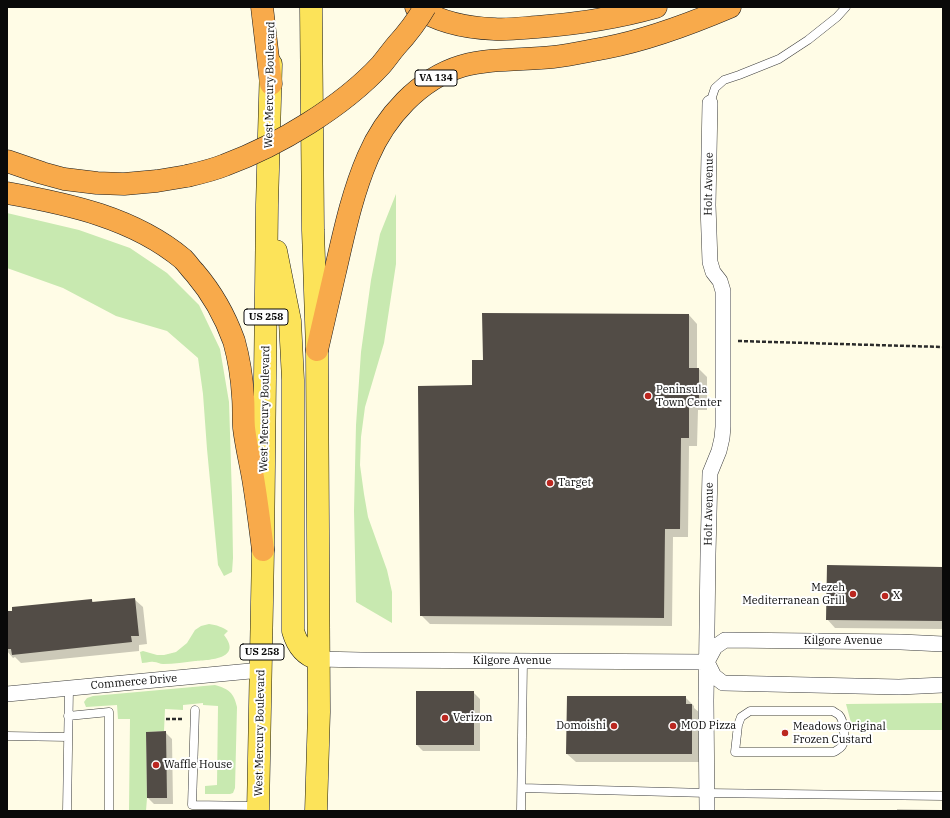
<!DOCTYPE html>
<style>
body{margin:0}
#map{position:relative;width:950px;height:818px;overflow:hidden;background:#fffce6;font-family:"IBM Plex Serif",serif}
canvas{display:block}
.frame{position:absolute;inset:0;border:8px solid #090909;pointer-events:none}
</style>
<div id="map">
<canvas width="950" height="818"></canvas>
<div class="frame"></div>
</div>
<script>
const ctx = document.querySelector('canvas').getContext('2d');
ctx.lineJoin = 'round';
function fill(path, color) {
  ctx.fillStyle = color;
  ctx.fill(path, 'evenodd');
}
function trace(path, color, width, dash) {
  ctx.strokeStyle = color;
  ctx.lineWidth = width;
  ctx.lineCap = dash ? 'butt' : 'round';
  ctx.setLineDash(dash || []);
  ctx.stroke(path);
}
function drawText(font, color, halo, rows, align = 'center') {
  ctx.font = font + ' "IBM Plex Serif",serif';
  ctx.lineWidth = 4;
  ctx.setLineDash([]);
  ctx.textBaseline = 'middle';
  ctx.strokeStyle = halo;
  ctx.fillStyle = color;
  for (const [text, x, y, turn = 0] of rows) {
    ctx.save();
    ctx.translate(x, y);
    ctx.rotate((+turn || 0) * Math.PI / 180);
    ctx.textAlign = isNaN(turn) ? turn : align;
    if (halo) ctx.strokeText(text, 0, 0);
    ctx.fillText(text, 0, 0);
    ctx.restore();
  }
}
fill(new Path2D(`
 M 396,194 L 396,264 L 384,343 L 365,407 L 361,437 L 360,465 L 364,494 L 368,517 L 387,570 L 392,592 L 392,623 L 356,602 L 354,511 L 356,425 L 361,352 L 371,280 L 380,234 Z
 M 7,213 L 79,230 L 130,248 L 167,273 L 199,305 L 220,349 L 229,402 L 232,497 L 233,558 L 232,572 L 224,576 L 218,565 L 207,449 L 203,394 L 198,358 L 167,331 L 116,316 L 63,288 L 7,268 Z
 M 209,624 C 217,625 222,627 228,631 L 224,635 C 243,659 209,660 195,661 C 185,662 174,664 163,664 C 160,664 157,662 154,662 C 150,661 146,663 142,663 L 140,652 L 143,651 L 157,655 L 164,655 L 176,652 L 187,643 L 195,630 L 201,626 Z
 M 215,685 C 229,689 234,693 237,707 L 235,788 L 233,793 L 230,794 L 205,794 L 205,786 L 217,785 L 218,706 L 203,705 L 203,703 L 183,705 L 183,710 L 165,709 L 164,731 L 146,732 L 147,798 L 146,811 L 129,811 L 130,719 L 118,719 L 117,705 L 86,707 L 84,702 L 87,698 L 93,696 Z
 M 943,703 L 943,730 L 853,730 L 846,704 Z`), '#c8e9b0');
fill(new Path2D(`
 M 689,315 L 697,324 L 697,369 L 699,369 L 707,377 L 707,410 L 698,410 L 697,446 L 689,446 L 688,537 L 673,537 L 672,626 L 430,624 L 421,615 L 473,386 L 484,361 Z
 M 943,568 L 943,629 L 835,628 L 827,619 Z
 M 134,599 L 143,607 L 147,644 L 139,645 L 139,651 L 21,663 L 15,657 L 13,658 L 7,651 L 7,612 L 92,600 L 94,603 Z
 M 473,692 L 480,699 L 480,751 L 423,751 L 417,745 Z
 M 685,697 L 694,706 L 694,708 L 700,713 L 700,762 L 576,762 L 567,754 Z
 M 165,732 L 172,739 L 173,804 L 154,804 L 148,798 Z
 M 897,809 L 943,810 L 943,811 L 897,811 Z`), '#0003');
fill(new Path2D(`
 M 482,313 L 689,314 L 689,368 L 699,368 L 699,402 L 689,402 L 689,438 L 681,438 L 680,529 L 665,529 L 664,618 L 420,616 L 418,386 L 472,385 L 472,360 L 483,360 Z
 M 827,565 L 943,567 L 943,621 L 826,620 Z
 M 135,598 L 139,636 L 131,636 L 132,642 L 12,655 L 11,649 L 7,649 L 7,611 L 12,611 L 12,607 L 92,599 L 92,602 Z
 M 416,691 L 474,691 L 474,745 L 416,745 Z
 M 567,696 L 686,696 L 686,704 L 692,704 L 692,754 L 566,754 Z
 M 166,731 L 167,798 L 147,798 L 146,732 Z`), '#524c46');
const service = new Path2D(`
 M 710,103 L 715,88 L 724,80 L 739,75 L 779,59 L 808,40 L 837,17 L 846,7
 M 195,710 L 192,805 L 258,806
 M 750,711 L 833,711 C 835,713 837,713 839,715 C 844,720 846,740 842,746 C 840,749 837,750 834,752 L 735,752 L 738,725 L 741,717 Z
 M 68,716 L 109,712 L 109,811
 M 7,736 L 68,737
 M 522,788 L 707,793 L 943,796
 M 67,811 L 69,689
 M 521,811 L 523,661`);
const minor = new Path2D(`
 M 318,659 L 361,660 L 707,662
 M 707,662 L 715,647 L 725,640 L 901,642 L 943,644
 M 707,662 L 714,676 L 723,683 L 899,687 L 943,685
 M 7,694 L 261,670
 M 707,811 L 706,701 L 708,554 L 710,473 L 719,451 L 722,438 L 723,427 L 723,291 L 720,281 L 713,272 L 710,262 L 708,205 L 710,103`);
const primary = new Path2D(`
 M 311,7 L 313,230 L 317,350 L 319,712 L 316,811
 M 276,251 L 290,321 L 293,380 L 293,631 C 297,645 304,655 318,659
 M 258,811 L 263,550 L 267,205 L 271,64`);
const motorway = new Path2D(`
 M 262,7 L 271,84
 M 416,7 C 438,22 468,28 494,29 C 508,30 523,28 537,27 C 577,24 617,18 656,7
 M 7,161 L 42,173 L 64,179 L 97,183 L 124,184 L 157,181 L 187,176
 M 7,193 C 69,204 134,218 183,259 C 187,263 191,269 195,273 C 212,293 225,316 234,341 C 239,359 242,379 243,397 C 244,407 243,418 244,428 C 246,445 250,461 253,478 C 257,502 260,526 263,550
 M 317,350 C 323,324 329,298 335,272 C 344,233 352,194 368,157 C 385,117 419,79 462,66 C 491,58 523,60 553,57 C 571,55 588,51 605,48 C 648,40 690,24 730,7`);
trace(service, '#3c3c3c', 9);
trace(minor, '#3c3c3c', 16);
trace(primary, '#1a1a1a', 23);
trace(motorway, '#1a1a1a', 23);
trace(new Path2D(`
 M 738,341 L 943,347
 M 166,719 L 184,719`), '#2b2b2b', 2.5, [4, 2]);
trace(service, '#fff', 8);
trace(minor, '#fff', 15);
trace(primary, '#fce359', 22);
trace(motorway, '#f8aa4b', 22);
const motorwayBridge = new Path2D(`
 M 187,176 C 200,173 213,170 225,165 C 279,145 342,107 381,65 C 386,59 391,52 396,46 C 407,34 417,21 425,7`);
trace(motorwayBridge, '#1a1a1a', 23, []);
trace(motorwayBridge, '#f8aa4b', 22);
for (const [x, y, r, color] of [
 [648,396,4,"#bb2720"],
 [550,483,4,"#bb2720"],
 [853,594,4,"#bb2720"],
 [885,596,4,"#bb2720"],
 [445,718,4,"#bb2720"],
 [614,726,4,"#bb2720"],
 [673,726,4,"#bb2720"],
 [785,733,4,"#bb2720"],
 [156,765,4,"#bb2720"]
]) {
  const dot = new Path2D();
  dot.arc(x, y, r, 0, 2 * Math.PI);
  ctx.fillStyle = color;
  ctx.fill(dot);
  trace(dot, '#fff', 1.5);
}
for (const [x, y, w] of [
 [436,78,42],
 [266,317,44],
 [262,652,44]
]) {
  const box = new Path2D();
  box.roundRect(x - w / 2, y - 8, w, 16, 3);
  ctx.fillStyle = '#fff';
  ctx.fill(box);
  trace(box, '#090909', 1);
}
drawText('bold 10px', '#090909', null, [
 ["VA 134",436,78],
 ["US 258",266,317],
 ["US 258",262,652]
]);
drawText('11px', '#090909', '#fff', [
 ["West Mercury Boulevard",270,85,-89],
 ["Holt Avenue",709,184,-89],
 ["West Mercury Boulevard",265,409,-89],
 ["Holt Avenue",709,514,-89],
 ["Kilgore Avenue",843,641],
 ["Kilgore Avenue",512,661],
 ["Commerce Drive",134,682,-5],
 ["West Mercury Boulevard",260,733,-89]
]);
drawText('11px', '#090909', '#fff', [
 ["Peninsula",656,390],
 ["Town Center",656,403],
 ["Target",558,483],
 ["Mezeh",845,588,"right"],
 ["Mediterranean Grill",845,601,"right"],
 ["X",893,596],
 ["Verizon",453,718],
 ["Domoishi",606,726,"right"],
 ["MOD Pizza",681,726],
 ["Meadows Original",793,727],
 ["Frozen Custard",793,740],
 ["Waffle House",164,765]
], 'left');
</script>
